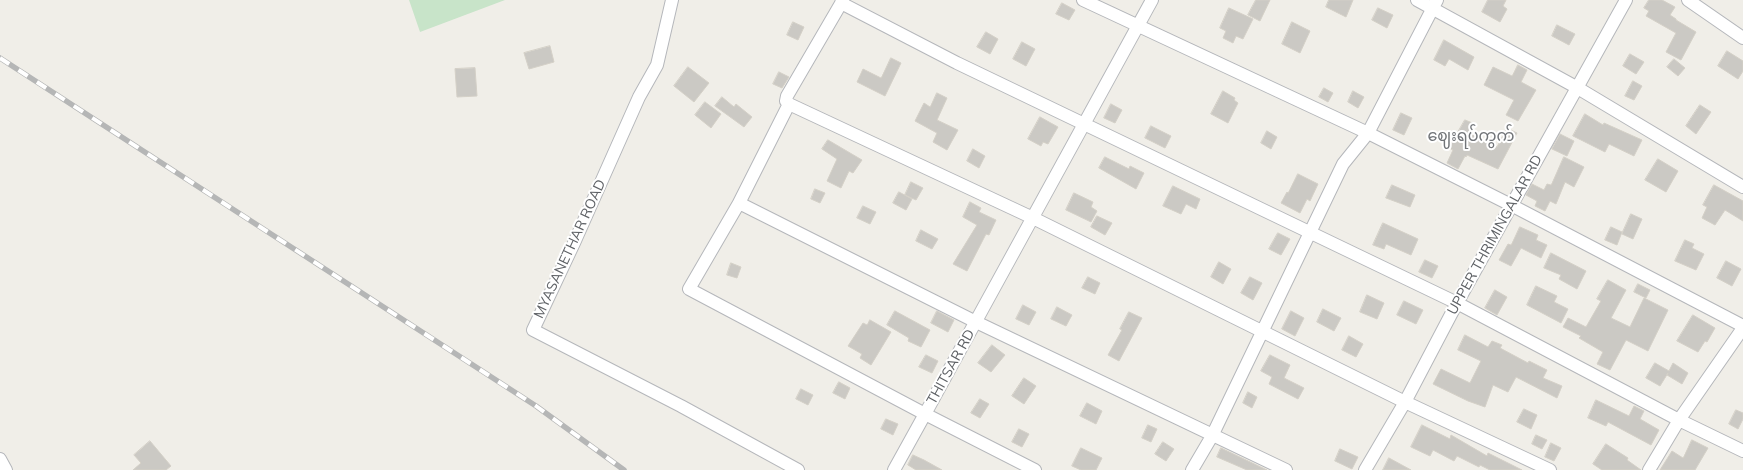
<!DOCTYPE html>
<meta charset="utf-8">
<style>
body{margin:0}
canvas{display:block;background:#f0eee8}
</style>
<canvas width="1743" height="470"></canvas>
<script>
const ctx = document.querySelector('canvas').getContext('2d');
ctx.lineJoin = 'round';
function fill(path, color) {
  ctx.fillStyle = color;
  ctx.fill(path, 'evenodd');
}
function trace(path, color, width, dash) {
  ctx.strokeStyle = color;
  ctx.lineWidth = width;
  ctx.lineCap = dash ? 'butt' : 'round';
  ctx.setLineDash(dash || []);
  ctx.stroke(path);
}
function drawText(font, color, halo, rows, align = 'center') {
  ctx.font = font + ' Mulish,"Noto Sans Myanmar",sans-serif';
  ctx.lineWidth = 4;
  ctx.setLineDash([]);
  ctx.textBaseline = 'middle';
  ctx.strokeStyle = halo;
  ctx.fillStyle = color;
  for (const [text, x, y, turn = 0] of rows) {
    ctx.save();
    ctx.translate(x, y);
    ctx.rotate((+turn || 0) * Math.PI / 180);
    ctx.textAlign = isNaN(turn) ? turn : align;
    if (halo) ctx.strokeText(text, 0, 0);
    ctx.fillText(text, 0, 0);
    ctx.restore();
  }
}
fill(new Path2D(`
 M 409,0 L 505,0 L 420,32 Z`), '#c8e4c9');
const building = new Path2D(`
 M 1256,0 L 1270,0 L 1260,21 L 1248,15 Z
 M 1329,0 L 1353,0 L 1346,17 L 1326,7 Z
 M 1488,0 L 1506,0 L 1503,6 L 1507,9 L 1500,22 L 1482,12 Z
 M 1649,0 L 1662,0 L 1675,7 L 1670,15 L 1676,19 L 1676,20 L 1696,32 L 1681,60 L 1666,52 L 1676,33 L 1646,16 L 1649,11 L 1644,8 Z
 M 1062,3 L 1075,10 L 1069,20 L 1056,14 Z
 M 1229,8 L 1253,19 L 1243,39 L 1236,36 L 1233,43 L 1223,38 L 1226,31 L 1220,28 Z
 M 1378,8 L 1393,15 L 1387,28 L 1372,20 Z
 M 793,22 L 804,27 L 798,40 L 787,35 Z
 M 1292,22 L 1310,31 L 1300,53 L 1282,44 Z
 M 1557,25 L 1575,34 L 1569,45 L 1552,36 Z
 M 986,32 L 998,39 L 990,54 L 977,47 Z
 M 1444,40 L 1474,57 L 1468,70 L 1449,59 L 1445,66 L 1434,60 Z
 M 1022,42 L 1035,49 L 1026,66 L 1013,59 Z
 M 550,46 L 554,62 L 529,69 L 524,53 Z
 M 1727,51 L 1743,61 L 1743,71 L 1738,79 L 1718,66 Z
 M 1630,54 L 1644,62 L 1636,74 L 1623,66 Z
 M 891,58 L 901,63 L 885,96 L 857,82 L 863,69 L 881,78 Z
 M 1674,59 L 1685,68 L 1678,76 L 1667,67 Z
 M 1518,65 L 1527,70 L 1521,82 L 1536,90 L 1518,121 L 1506,115 L 1514,100 L 1484,85 L 1493,67 L 1512,76 Z
 M 688,67 L 709,83 L 694,102 L 674,86 Z
 M 475,68 L 477,96 L 457,97 L 455,69 Z
 M 779,72 L 789,77 L 782,88 L 773,84 Z
 M 1633,81 L 1642,86 L 1634,100 L 1625,96 Z
 M 1324,88 L 1333,93 L 1328,102 L 1319,97 Z
 M 1223,91 L 1235,98 L 1234,100 L 1238,103 L 1228,123 L 1211,114 Z
 M 1353,91 L 1364,97 L 1358,108 L 1348,102 Z
 M 937,93 L 947,98 L 937,120 L 958,130 L 947,150 L 933,142 L 937,133 L 915,121 L 924,103 L 930,107 Z
 M 722,97 L 734,107 L 736,104 L 752,117 L 744,127 L 715,106 Z
 M 705,102 L 721,114 L 711,128 L 695,115 Z
 M 1111,104 L 1122,110 L 1115,123 L 1104,118 Z
 M 1700,105 L 1711,112 L 1696,134 L 1686,126 Z
 M 1401,113 L 1412,118 L 1404,135 L 1393,130 Z
 M 1585,114 L 1603,125 L 1604,123 L 1642,140 L 1634,156 L 1609,144 L 1605,152 L 1573,136 Z
 M 1040,117 L 1058,127 L 1048,144 L 1043,142 L 1041,146 L 1028,139 Z
 M 1465,120 L 1475,124 L 1471,134 L 1497,147 L 1507,128 L 1517,133 L 1498,169 L 1467,155 L 1466,157 L 1465,156 L 1458,169 L 1447,163 L 1453,150 L 1449,148 Z
 M 1151,126 L 1171,136 L 1165,148 L 1145,138 Z
 M 1267,131 L 1277,137 L 1271,149 L 1261,143 Z
 M 1560,134 L 1574,141 L 1567,156 L 1552,149 Z
 M 828,140 L 862,160 L 853,173 L 849,171 L 841,188 L 827,181 L 837,159 L 822,149 Z
 M 973,149 L 985,156 L 979,168 L 967,161 Z
 M 1105,157 L 1129,169 L 1130,166 L 1144,173 L 1136,189 L 1099,168 Z
 M 1564,157 L 1584,167 L 1574,187 L 1565,182 L 1556,204 L 1550,201 L 1545,211 L 1535,206 L 1537,201 L 1526,195 L 1532,184 L 1544,190 L 1547,184 L 1551,185 Z
 M 1658,159 L 1678,171 L 1666,192 L 1645,180 Z
 M 1298,174 L 1318,184 L 1310,201 L 1307,199 L 1300,213 L 1281,203 L 1287,192 L 1288,193 Z
 M 911,182 L 923,188 L 916,200 L 905,195 Z
 M 1392,185 L 1415,195 L 1410,207 L 1386,198 Z
 M 1714,185 L 1743,201 L 1743,221 L 1725,210 L 1715,225 L 1702,218 L 1707,207 L 1703,205 Z
 M 1173,186 L 1200,199 L 1196,209 L 1186,204 L 1181,214 L 1163,206 Z
 M 815,189 L 825,193 L 820,203 L 811,199 Z
 M 899,192 L 912,199 L 906,210 L 893,203 Z
 M 1074,193 L 1093,202 L 1091,207 L 1097,211 L 1091,222 L 1066,210 Z
 M 970,202 L 981,208 L 979,212 L 996,220 L 989,235 L 986,234 L 967,271 L 953,264 L 977,225 L 963,217 Z
 M 863,206 L 876,212 L 870,224 L 857,218 Z
 M 1631,214 L 1642,219 L 1633,239 L 1622,234 Z
 M 1097,216 L 1112,223 L 1105,235 L 1091,227 Z
 M 1383,223 L 1418,239 L 1411,255 L 1386,244 L 1384,249 L 1373,245 Z
 M 1520,227 L 1538,235 L 1536,240 L 1547,245 L 1541,258 L 1521,248 L 1511,266 L 1499,260 L 1508,244 L 1511,245 Z
 M 1611,227 L 1622,232 L 1617,245 L 1605,240 Z
 M 921,230 L 938,239 L 932,249 L 916,241 Z
 M 1278,233 L 1290,239 L 1281,255 L 1269,249 Z
 M 1685,240 L 1694,244 L 1692,248 L 1704,254 L 1696,270 L 1675,261 Z
 M 1551,253 L 1586,271 L 1577,289 L 1559,279 L 1561,275 L 1544,268 Z
 M 1425,260 L 1438,266 L 1432,278 L 1419,272 Z
 M 1726,261 L 1741,269 L 1732,286 L 1717,278 Z
 M 1219,262 L 1231,269 L 1223,284 L 1211,277 Z
 M 731,263 L 741,267 L 737,278 L 727,275 Z
 M 1088,277 L 1100,283 L 1095,294 L 1082,288 Z
 M 1250,277 L 1262,283 L 1253,300 L 1241,293 Z
 M 1608,280 L 1626,290 L 1611,318 L 1630,327 L 1644,298 L 1668,310 L 1648,351 L 1626,340 L 1610,370 L 1597,364 L 1603,352 L 1579,338 L 1581,336 L 1563,327 L 1568,318 L 1586,327 L 1601,301 L 1597,299 Z
 M 1638,284 L 1650,290 L 1646,298 L 1634,292 Z
 M 1536,286 L 1557,296 L 1554,302 L 1568,309 L 1561,323 L 1527,305 Z
 M 1495,290 L 1507,297 L 1497,315 L 1485,308 Z
 M 1367,295 L 1384,303 L 1377,319 L 1360,312 Z
 M 1404,301 L 1423,310 L 1416,324 L 1397,315 Z
 M 1023,305 L 1036,312 L 1029,325 L 1016,319 Z
 M 1057,307 L 1072,315 L 1066,326 L 1051,319 Z
 M 1323,309 L 1341,318 L 1334,331 L 1317,322 Z
 M 895,311 L 930,330 L 921,347 L 908,341 L 909,338 L 887,325 Z
 M 937,311 L 954,320 L 948,332 L 931,323 Z
 M 1291,311 L 1304,318 L 1295,336 L 1282,329 Z
 M 1129,312 L 1142,318 L 1119,361 L 1108,355 L 1122,330 L 1120,329 Z
 M 1693,315 L 1715,328 L 1707,342 L 1705,341 L 1698,352 L 1677,341 Z
 M 870,320 L 891,332 L 871,365 L 860,358 L 862,354 L 848,346 L 863,323 L 867,325 Z
 M 1465,335 L 1488,347 L 1492,341 L 1502,345 L 1500,348 L 1528,363 L 1529,361 L 1547,370 L 1543,378 L 1562,386 L 1557,398 L 1516,377 L 1508,392 L 1493,385 L 1485,407 L 1468,401 L 1433,384 L 1441,369 L 1470,383 L 1481,361 L 1458,350 Z
 M 1349,336 L 1363,344 L 1356,357 L 1342,350 Z
 M 992,345 L 1005,355 L 991,372 L 978,363 Z
 M 926,355 L 938,361 L 932,373 L 919,367 Z
 M 1270,355 L 1290,365 L 1284,378 L 1304,388 L 1298,399 L 1269,384 L 1272,377 L 1261,371 Z
 M 1655,363 L 1669,371 L 1673,363 L 1688,373 L 1682,384 L 1667,375 L 1668,373 L 1660,386 L 1646,378 Z
 M 1024,378 L 1036,386 L 1024,404 L 1012,396 Z
 M 839,382 L 850,388 L 845,399 L 833,393 Z
 M 801,389 L 813,395 L 808,405 L 796,399 Z
 M 1248,392 L 1257,397 L 1252,408 L 1243,403 Z
 M 980,399 L 989,404 L 980,418 L 971,413 Z
 M 1596,400 L 1629,416 L 1634,406 L 1644,411 L 1640,419 L 1659,430 L 1651,445 L 1608,422 L 1606,426 L 1588,418 Z
 M 1087,403 L 1102,411 L 1096,424 L 1080,416 Z
 M 1524,409 L 1537,415 L 1531,429 L 1517,422 Z
 M 1736,410 L 1743,413 L 1743,419 L 1738,429 L 1729,424 Z
 M 886,419 L 898,424 L 893,435 L 881,429 Z
 M 1148,425 L 1157,429 L 1151,442 L 1142,438 Z
 M 1422,425 L 1450,439 L 1451,435 L 1487,456 L 1488,453 L 1522,470 L 1490,470 L 1480,465 L 1479,467 L 1457,456 L 1454,461 L 1433,450 L 1430,456 L 1411,447 Z
 M 1019,429 L 1029,434 L 1022,447 L 1012,442 Z
 M 1536,435 L 1547,440 L 1542,449 L 1532,444 Z
 M 1692,440 L 1708,448 L 1695,470 L 1660,470 L 1672,451 L 1683,458 Z
 M 150,441 L 171,466 L 166,470 L 133,470 L 141,463 L 134,455 Z
 M 1163,442 L 1174,449 L 1166,461 L 1155,454 Z
 M 1551,443 L 1561,448 L 1554,461 L 1545,457 Z
 M 1606,444 L 1628,458 L 1627,460 L 1641,470 L 1602,470 L 1593,464 Z
 M 1081,448 L 1102,458 L 1096,470 L 1081,470 L 1072,466 Z
 M 1221,448 L 1267,470 L 1247,470 L 1217,457 Z
 M 1340,449 L 1358,457 L 1352,469 L 1335,461 Z
 M 913,455 L 924,460 L 942,470 L 916,470 L 908,465 Z
 M 1389,458 L 1411,470 L 1383,470 Z`);
fill(building, '#cbc9c4');
trace(building, '#d4d0c7', 1);
const minor = new Path2D(`
 M 672,0 L 657,65 L 639,97 L 574,243 L 533,330 L 681,406 L 798,470
 M 843,0 L 787,96 L 786,101 L 789,104 L 1033,218 L 1405,402 L 1550,470
 M 1083,0 L 1368,133 L 1511,205 L 1743,326
 M 1417,0 L 1576,87 L 1743,187
 M 1688,0 L 1743,38
 M 841,3 L 957,63 L 1457,303 L 1679,420 L 1743,451
 M 789,104 L 739,203 L 976,322 L 1286,470
 M 739,203 L 689,289 L 925,414 L 1152,0
 M 0,459 L 6,470
 M 894,470 L 925,414 L 1035,470
 M 1192,470 L 1212,436 L 1343,164 L 1368,133 L 1437,0
 M 1365,470 L 1405,402 L 1457,303 L 1626,0
 M 1649,470 L 1679,420 L 1743,328`);
trace(minor, '#b5b7bb', 14);
trace(minor, '#fff', 12);
const rail = new Path2D(`
 M 0,58 L 536,406 L 624,470`);
trace(rail, '#b5b6b6', 5.5);
trace(rail, '#fff', 4, [11]);
drawText('14px', '#5f6266', '#fff', [
 ["UPPER THRIMINGALAR RD",1495,235,-61],
 ["MYASANETHAR ROAD",570,249,-65],
 ["THITSAR RD",951,367,-61]
]);
drawText('16px', '#717478', '#fff', [
 ["ဈေးရပ်ကွက်",1471,136]
]);
</script>
